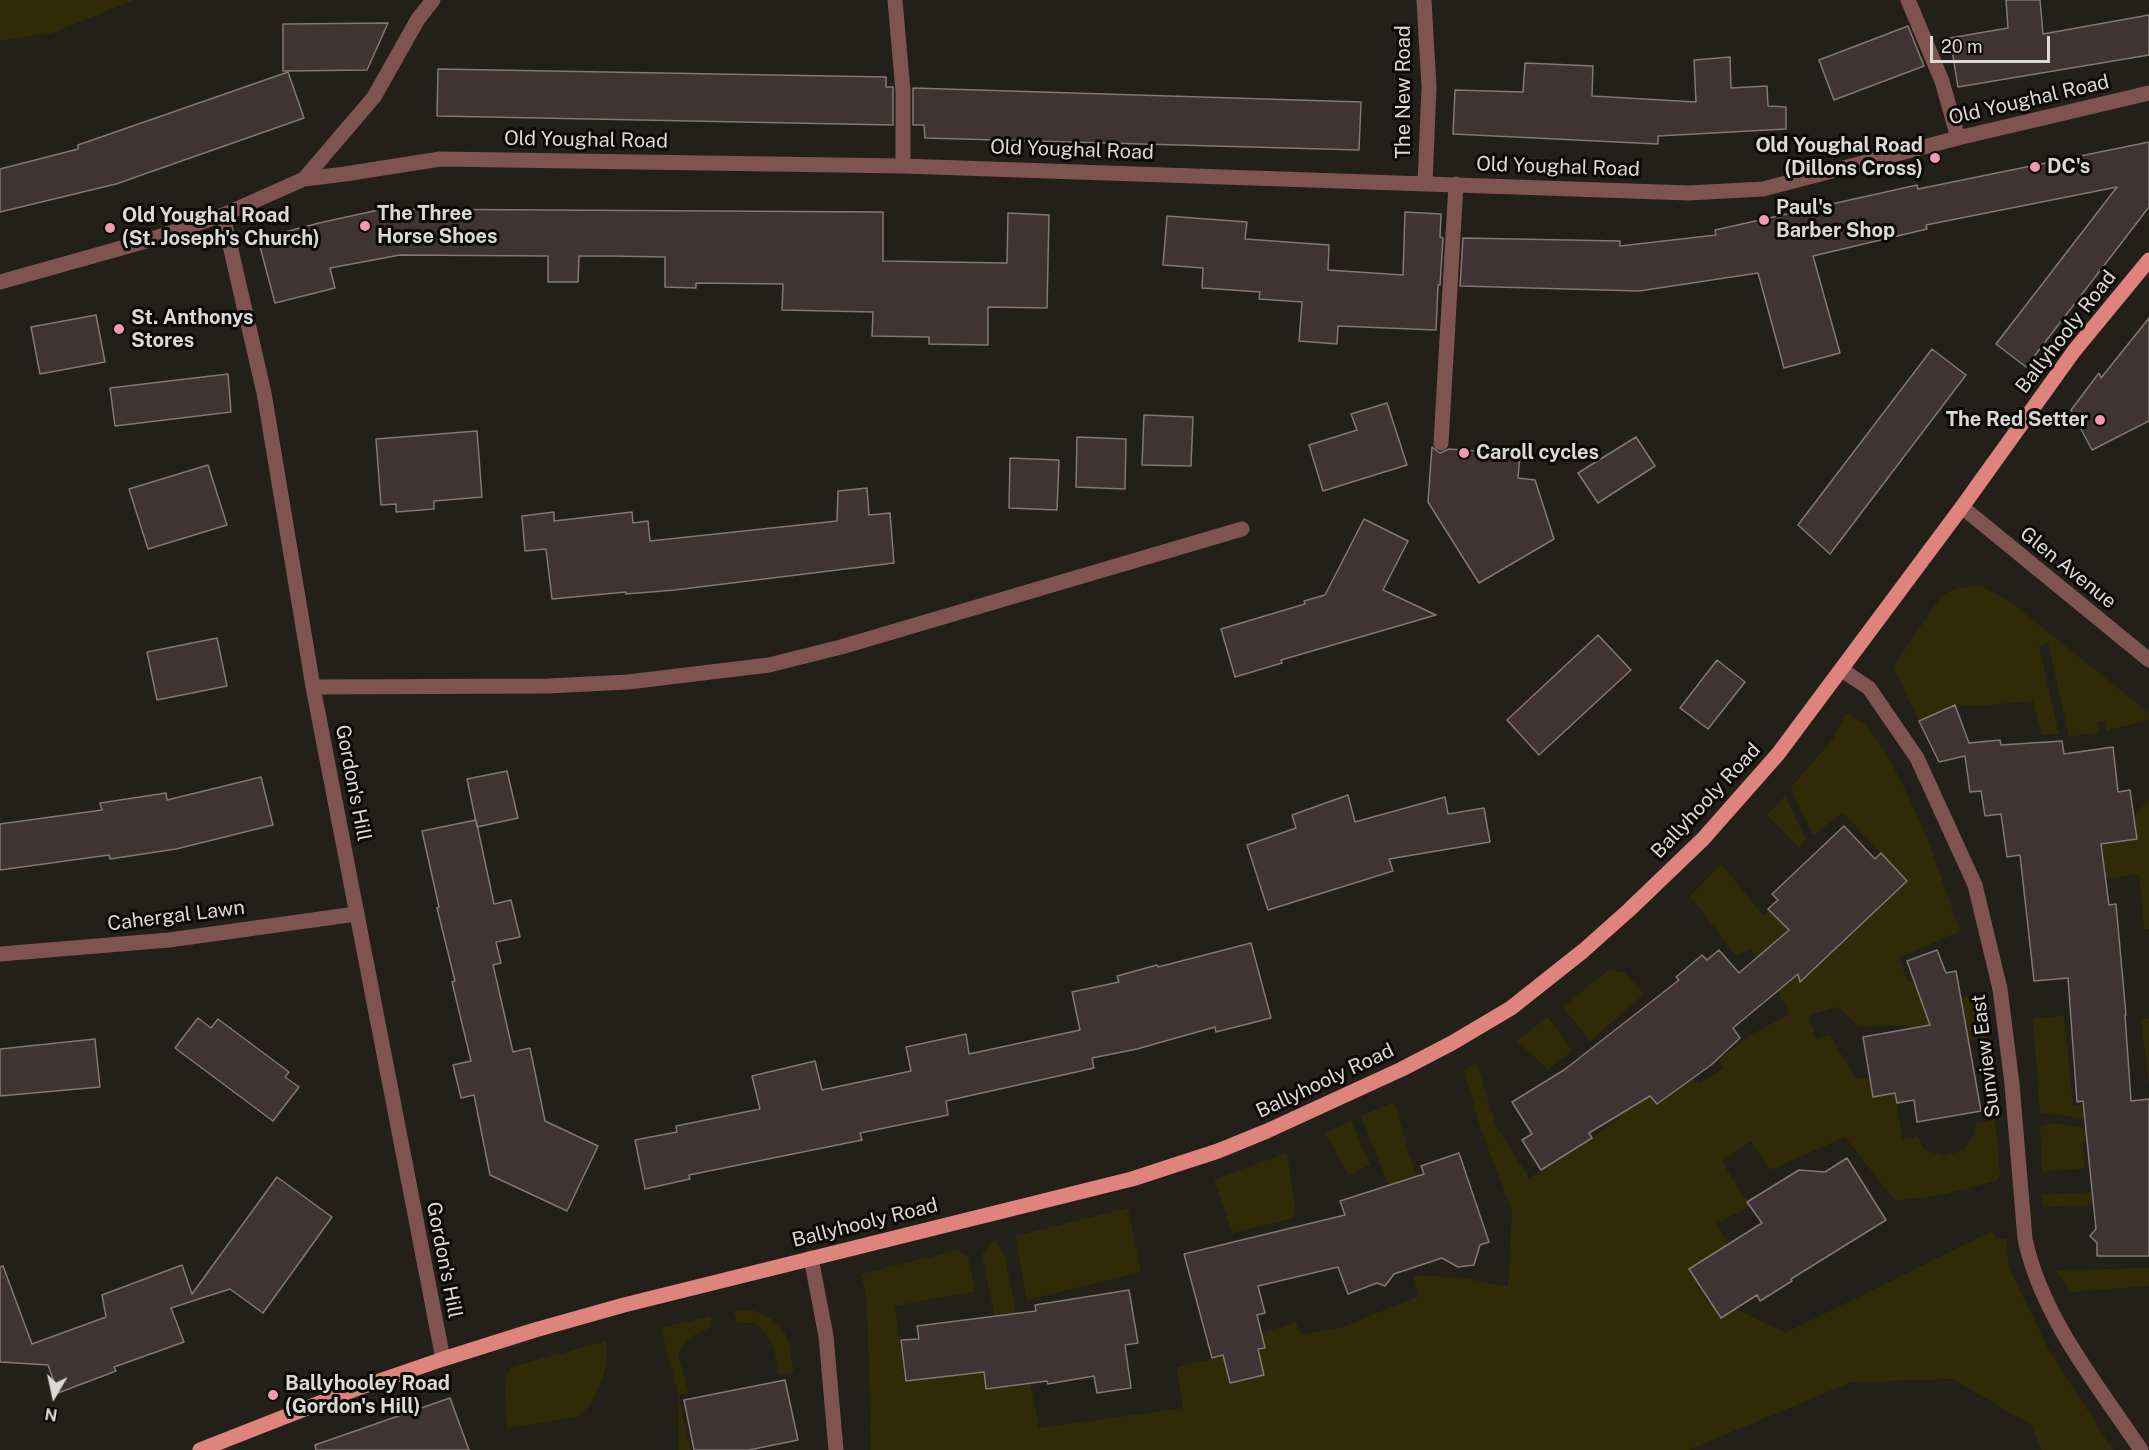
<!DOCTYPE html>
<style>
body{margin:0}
#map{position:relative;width:2149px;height:1450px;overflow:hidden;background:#222018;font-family:"Public Sans",sans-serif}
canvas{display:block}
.north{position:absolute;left:24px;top:1366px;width:60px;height:60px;-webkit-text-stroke:4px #0b0a07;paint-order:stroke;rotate:189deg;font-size:16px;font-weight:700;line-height:24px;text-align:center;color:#dbdad4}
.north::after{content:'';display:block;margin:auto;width:21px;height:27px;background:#dbdad4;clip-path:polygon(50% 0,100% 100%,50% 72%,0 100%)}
.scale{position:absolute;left:1930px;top:36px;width:120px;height:27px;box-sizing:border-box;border:3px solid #dbdad4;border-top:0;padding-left:8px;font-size:18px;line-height:21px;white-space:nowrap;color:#dbdad4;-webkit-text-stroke:4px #0b0a07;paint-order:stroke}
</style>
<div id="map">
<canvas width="2149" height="1450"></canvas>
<div class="north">N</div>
<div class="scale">20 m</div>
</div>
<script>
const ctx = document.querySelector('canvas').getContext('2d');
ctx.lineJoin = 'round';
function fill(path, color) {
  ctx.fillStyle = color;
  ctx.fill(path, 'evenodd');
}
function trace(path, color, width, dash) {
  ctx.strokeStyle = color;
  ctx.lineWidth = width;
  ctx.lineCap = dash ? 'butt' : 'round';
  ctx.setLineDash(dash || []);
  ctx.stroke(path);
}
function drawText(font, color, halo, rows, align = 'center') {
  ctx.font = font + ' "Public Sans",sans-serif';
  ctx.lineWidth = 6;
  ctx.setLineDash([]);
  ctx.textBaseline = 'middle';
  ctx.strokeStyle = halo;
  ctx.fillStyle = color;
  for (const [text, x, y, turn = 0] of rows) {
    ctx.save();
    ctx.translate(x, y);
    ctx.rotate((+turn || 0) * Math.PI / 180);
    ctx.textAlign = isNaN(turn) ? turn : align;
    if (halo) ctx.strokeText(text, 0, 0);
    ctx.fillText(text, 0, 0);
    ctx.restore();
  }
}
fill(new Path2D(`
 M 0,0 L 134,0 L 52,33 L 0,41 Z
 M 1980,586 L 2009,601 L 2149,713 L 2149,720 L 2106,731 L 2104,721 L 2098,722 L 2099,732 L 2069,737 L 2048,643 L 2039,646 L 2059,734 L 2042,735 L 2033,701 L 1976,706 L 1955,705 L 1919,721 L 1893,667 L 1942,595 L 1957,588 Z
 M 1846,713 L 1865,724 L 1885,751 L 1904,787 L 1928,839 L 1960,931 L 1899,958 L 1908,982 L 1934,976 L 1940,1002 L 1978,993 L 1987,1039 L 1920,1043 L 1907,1025 L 1859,1027 L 1838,1007 L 1809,1015 L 1816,1039 L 1830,1035 L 1855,1078 L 1870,1078 L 1873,1097 L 1895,1093 L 1902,1139 L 1918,1136 L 1924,1150 L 1944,1156 L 1964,1150 L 1974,1134 L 1976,1124 L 1995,1119 L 2000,1173 L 1998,1180 L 1942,1195 L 1895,1201 L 1845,1137 L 1770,1170 L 1751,1141 L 1723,1161 L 1728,1172 L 1750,1206 L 1716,1224 L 1728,1244 L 1689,1269 L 1736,1309 L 1785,1333 L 1992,1231 L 1996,1239 L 2006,1239 L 2009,1268 L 2050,1352 L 2113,1450 L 2041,1450 L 2031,1425 L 1953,1379 L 1852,1382 L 1688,1450 L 871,1450 L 867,1301 L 861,1274 L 958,1250 L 968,1257 L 975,1291 L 895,1306 L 905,1381 L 984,1372 L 987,1389 L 1001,1348 L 982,1255 L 991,1242 L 995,1241 L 1004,1253 L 1039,1428 L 1183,1408 L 1177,1367 L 1264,1347 L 1261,1333 L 1296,1322 L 1301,1335 L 1340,1328 L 1419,1296 L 1413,1275 L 1465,1278 L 1508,1287 L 1512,1211 L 1480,1127 L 1464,1070 L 1477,1063 L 1496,1126 L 1529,1178 L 1592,1138 L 1620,1117 L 1600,1088 L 1675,1066 L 1699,1084 L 1723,1068 L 1718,1060 L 1752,1034 L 1790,1014 L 1770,977 L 1751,949 L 1736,956 L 1690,896 L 1721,864 L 1763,915 L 1768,909 L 1820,963 L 1907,881 L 1843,813 L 1813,835 L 1796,801 L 1791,787 L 1833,739 Z
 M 1785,796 L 1806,839 L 1799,848 L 1767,815 Z
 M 2149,800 L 2149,929 L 2144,929 L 2139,874 L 2105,879 L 2101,844 L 2137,839 L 2135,814 Z
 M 1608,970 L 1625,973 L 1644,994 L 1590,1041 L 1563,1007 Z
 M 2064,1015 L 2073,1105 L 2084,1105 L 2085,1118 L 2040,1113 L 2033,1019 Z
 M 1548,1017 L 1572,1051 L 1548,1069 L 1516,1041 Z
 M 2141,1019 L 2149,1019 L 2149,1087 Z
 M 1394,1102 L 1417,1179 L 1391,1191 L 1361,1116 Z
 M 1351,1121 L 1370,1165 L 1349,1175 L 1325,1133 Z
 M 2052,1123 L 2086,1128 L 2088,1141 L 2082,1142 L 2085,1168 L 2042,1172 L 2040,1126 Z
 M 1287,1153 L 1296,1215 L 1291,1219 L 1232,1233 L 1214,1179 Z
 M 2092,1192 L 2149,1202 L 2044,1207 L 2042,1195 Z
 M 1128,1208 L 1141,1272 L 1027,1300 L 1015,1236 Z
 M 2149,1268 L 2149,1286 L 2070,1292 L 2056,1270 Z
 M 752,1310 C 790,1324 787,1336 794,1372 L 778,1375 C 776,1354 773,1337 756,1323 L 737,1323 L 734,1311 Z
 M 711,1316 L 712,1327 C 696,1333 685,1338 678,1354 L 689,1393 L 678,1395 L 691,1450 L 678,1450 L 678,1394 L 661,1328 Z
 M 606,1341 C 611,1364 597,1405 577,1417 L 507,1428 L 505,1381 L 511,1367 Z`), '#312a07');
const building = new Path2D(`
 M 2006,0 L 2040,0 L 2043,34 L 2149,15 L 2149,55 L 1958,87 L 1950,38 L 2008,28 Z
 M 388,23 L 367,70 L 283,71 L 283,24 Z
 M 1908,26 L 1924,66 L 1834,100 L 1819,60 Z
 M 1730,57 L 1731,88 L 1767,86 L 1768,106 L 1786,107 L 1786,129 L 1658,136 L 1658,144 L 1453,134 L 1455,90 L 1523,92 L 1525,63 L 1593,66 L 1592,96 L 1696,102 L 1694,60 Z
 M 438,69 L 886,77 L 886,87 L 893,87 L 893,125 L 437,116 Z
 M 288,72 L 304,118 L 116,184 L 0,212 L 0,169 L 78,149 L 78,145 Z
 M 913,88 L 1361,102 L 1359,150 L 925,138 L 924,125 L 913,125 Z
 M 2149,142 L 2149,207 L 2026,367 L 1996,344 L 2117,187 L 1926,225 L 1927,229 L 1813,256 L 1840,353 L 1784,368 L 1758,273 L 1639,291 L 1460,286 L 1463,238 L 1620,241 L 1620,246 L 1716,235 L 1715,230 L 1917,185 L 1918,189 Z
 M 383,209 L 883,212 L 883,261 L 1007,263 L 1008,213 L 1049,215 L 1047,308 L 988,307 L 988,345 L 929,344 L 929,337 L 872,336 L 873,312 L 782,310 L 783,284 L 696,283 L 696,288 L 665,287 L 665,257 L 609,256 L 579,256 L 578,282 L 548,282 L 548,256 L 400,255 L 330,268 L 335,288 L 275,303 L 258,239 L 319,223 Z
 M 1405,212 L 1441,214 L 1440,237 L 1443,238 L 1440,285 L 1438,285 L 1436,330 L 1338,326 L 1337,344 L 1299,341 L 1302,302 L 1259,299 L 1260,292 L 1202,288 L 1203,268 L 1163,265 L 1167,216 L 1247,222 L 1245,239 L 1329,245 L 1328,270 L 1403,275 Z
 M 96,315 L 105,362 L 40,374 L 31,327 Z
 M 2149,318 L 2149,421 L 2092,450 L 2071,410 L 2099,373 L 2101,378 Z
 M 1932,349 L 1966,375 L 1830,554 L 1798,525 Z
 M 228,374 L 231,412 L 115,426 L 110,388 Z
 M 1387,403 L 1407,465 L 1323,491 L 1309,445 L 1357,430 L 1351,414 Z
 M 1144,415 L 1193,417 L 1191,466 L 1142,465 Z
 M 477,431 L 482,497 L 434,501 L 434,509 L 396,512 L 396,504 L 381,505 L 376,439 Z
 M 1077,437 L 1126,439 L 1125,489 L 1076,487 Z
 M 1636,437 L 1655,466 L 1598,503 L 1578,473 Z
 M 1432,447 L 1440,453 L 1449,449 L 1520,454 L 1518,478 L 1535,480 L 1554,539 L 1479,583 L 1428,502 Z
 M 1010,458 L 1059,460 L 1057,510 L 1009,508 Z
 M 208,465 L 227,525 L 148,549 L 129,489 Z
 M 867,488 L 869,515 L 890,513 L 894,563 L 675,590 L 626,594 L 626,592 L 552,599 L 546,549 L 525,551 L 522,516 L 554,512 L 554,521 L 632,512 L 633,523 L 648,521 L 650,541 L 837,521 L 838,491 Z
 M 1364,519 L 1408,541 L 1383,590 L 1436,615 L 1281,660 L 1282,663 L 1235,677 L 1221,629 L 1305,604 L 1304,601 L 1325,595 Z
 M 1598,635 L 1631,670 L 1539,755 L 1507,720 Z
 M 217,638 L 227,686 L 157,700 L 147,652 Z
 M 1717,660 L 1745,682 L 1708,729 L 1680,708 Z
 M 1955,705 L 1969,743 L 2000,740 L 2001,745 L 2062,741 L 2064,754 L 2113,747 L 2118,792 L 2130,790 L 2137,839 L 2101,844 L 2109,905 L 2116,904 L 2126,1015 L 2125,1015 L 2131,1101 L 2149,1099 L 2149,1256 L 2097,1256 L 2097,1243 L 2090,1236 L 2096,1229 L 2083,1101 L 2077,1102 L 2068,978 L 2034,981 L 2020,855 L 2007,857 L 2001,814 L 1985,816 L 1981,791 L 1970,792 L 1965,756 L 1939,762 L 1919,721 Z
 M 507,771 L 518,818 L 477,827 L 467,779 Z
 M 261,777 L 273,825 L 176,849 L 110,859 L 109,855 L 0,870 L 0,824 L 102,810 L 100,803 L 166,793 L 167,800 Z
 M 1348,795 L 1355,822 L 1445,797 L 1448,814 L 1484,808 L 1490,842 L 1389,859 L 1393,871 L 1268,910 L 1247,845 L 1296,828 L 1292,815 Z
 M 476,820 L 494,904 L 511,900 L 520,937 L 496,942 L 501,963 L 493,965 L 513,1052 L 530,1048 L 545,1121 L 598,1146 L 567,1211 L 490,1175 L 474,1095 L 461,1098 L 453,1065 L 471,1061 L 452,982 L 455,981 L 437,908 L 439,907 L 422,831 Z
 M 1844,826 L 1875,859 L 1881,853 L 1907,881 L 1800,982 L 1798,974 L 1733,1028 L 1740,1038 L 1711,1065 L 1657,1104 L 1650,1096 L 1589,1133 L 1592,1138 L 1541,1170 L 1522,1140 L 1532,1134 L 1512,1102 L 1564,1070 L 1679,980 L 1676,977 L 1702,955 L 1707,960 L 1719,950 L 1739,973 L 1789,930 L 1768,909 L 1778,900 L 1772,894 Z
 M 1251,943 L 1271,1018 L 1216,1032 L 1215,1027 L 1137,1049 L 1092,1058 L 1094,1068 L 946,1101 L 948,1115 L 860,1133 L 862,1140 L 689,1175 L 690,1179 L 645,1189 L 635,1140 L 677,1132 L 676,1126 L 760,1109 L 752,1076 L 815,1061 L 822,1090 L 911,1071 L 906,1047 L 966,1034 L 969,1054 L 1080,1030 L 1072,992 L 1119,982 L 1117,976 L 1157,965 L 1158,967 Z
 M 1937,950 L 1946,973 L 1956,971 L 1981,1111 L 1917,1122 L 1914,1100 L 1897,1103 L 1895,1093 L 1873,1097 L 1863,1037 L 1930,1025 L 1907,961 Z
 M 198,1018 L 211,1028 L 218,1019 L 289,1072 L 285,1077 L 299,1087 L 273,1121 L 175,1048 Z
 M 95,1039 L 100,1087 L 0,1096 L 0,1049 Z
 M 1459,1153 L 1489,1242 L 1480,1245 L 1474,1265 L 1458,1267 L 1442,1258 L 1394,1274 L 1385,1286 L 1377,1283 L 1348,1294 L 1338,1267 L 1258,1286 L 1265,1313 L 1257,1315 L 1265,1348 L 1258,1349 L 1264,1375 L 1230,1383 L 1223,1355 L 1212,1358 L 1184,1254 L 1345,1215 L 1340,1201 L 1424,1174 L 1421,1166 Z
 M 1847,1158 L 1886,1220 L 1791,1279 L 1792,1281 L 1760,1301 L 1757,1295 L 1721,1318 L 1689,1269 L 1762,1223 L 1747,1202 L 1799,1170 L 1825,1172 Z
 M 277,1177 L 332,1217 L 263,1313 L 230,1289 L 171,1308 L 184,1342 L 114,1367 L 116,1371 L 58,1393 L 48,1365 L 0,1362 L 0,1267 L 3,1266 L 32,1344 L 106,1317 L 102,1295 L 182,1265 L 192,1294 Z
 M 1129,1290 L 1138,1343 L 1125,1345 L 1131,1388 L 1097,1393 L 1094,1376 L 1048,1384 L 1047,1381 L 986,1389 L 984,1372 L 906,1381 L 901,1340 L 919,1339 L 917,1326 L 1036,1311 L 1035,1305 Z
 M 785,1380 L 798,1440 L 749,1450 L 694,1450 L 684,1400 Z
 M 450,1398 L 469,1450 L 316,1450 L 315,1445 Z`);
fill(building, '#3f3433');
trace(building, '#847775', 1.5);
trace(new Path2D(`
 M 895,0 L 903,91 L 903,166
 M 1424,0 L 1429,87 L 1425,184
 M 1908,0 L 1942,81 L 1958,138
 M 304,179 L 374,97 L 418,19 L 433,0
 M 223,215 L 264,393 L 313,687 L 443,1359
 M 0,282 L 143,242 L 223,215 L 304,179 L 345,174 L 440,159 L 903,166 L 1689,193 L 1763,189 L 1958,138 L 2149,93
 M 1441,443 L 1456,184
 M 1962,507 L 2149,660
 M 1842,670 L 1869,688 L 1917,758 L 1975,885 L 2000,989 L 2012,1084 L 2025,1239 C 2042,1318 2097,1384 2141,1450
 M 313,687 L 548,686 L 628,682 L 769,665 L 841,647 L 1242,529
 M 0,954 L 169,940 L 356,914
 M 811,1258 L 826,1336 L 836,1450`), '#7f534f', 15);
trace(new Path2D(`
 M 200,1450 L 353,1390 L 443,1359 L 535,1330 L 624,1305 L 1132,1179 L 1218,1151 L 1267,1131 L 1402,1069 L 1452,1043 L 1511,1008 L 1583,951 L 1629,910 L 1703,839 L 1778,754 L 1962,507 L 2074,351 L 2149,260`), '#df847c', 15);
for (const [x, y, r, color] of [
 [1935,158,6,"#f19ab2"],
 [2035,167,6,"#f19ab2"],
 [1764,220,6,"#f19ab2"],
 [365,226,6,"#f19ab2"],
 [110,228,6,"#f19ab2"],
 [119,329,6,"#f19ab2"],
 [2100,420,6,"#f19ab2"],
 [1464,453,6,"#f19ab2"],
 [273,1395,6,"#f19ab2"]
]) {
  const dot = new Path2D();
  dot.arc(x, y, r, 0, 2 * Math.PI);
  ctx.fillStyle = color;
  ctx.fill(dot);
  trace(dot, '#0b0a07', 2);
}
drawText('20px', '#dbdad4', '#0b0a07', [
 ["The New Road",1404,92,-90],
 ["Old Youghal Road",2029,100,-13],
 ["Old Youghal Road",586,140,1],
 ["Old Youghal Road",1072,150,2],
 ["Old Youghal Road",1558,167,2],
 ["Ballyhooly Road",2066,332,-52],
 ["Glen Avenue",2068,568,39],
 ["Gordon's Hill",353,783,79],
 ["Ballyhooly Road",1706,801,-47],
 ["Cahergal Lawn",176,916,-7],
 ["Sunview East",1986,1056,-97],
 ["Ballyhooly Road",1325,1081,-25],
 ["Ballyhooly Road",865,1223,-14],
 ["Gordon's Hill",444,1260,79]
]);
drawText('bold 20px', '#dbdad4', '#0b0a07', [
 ["Old Youghal Road",1923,146,"right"],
 ["(Dillons Cross)",1923,169,"right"],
 ["DC's",2047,167],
 ["Paul's",1776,208],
 ["Barber Shop",1776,231],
 ["The Three",377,214],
 ["Horse Shoes",377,237],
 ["Old Youghal Road",122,216],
 ["(St. Joseph's Church)",122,239],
 ["St. Anthonys",131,318],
 ["Stores",131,341],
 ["The Red Setter",2088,420,"right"],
 ["Caroll cycles",1476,453],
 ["Ballyhooley Road",285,1384],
 ["(Gordon's Hill)",285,1407]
], 'left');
</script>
